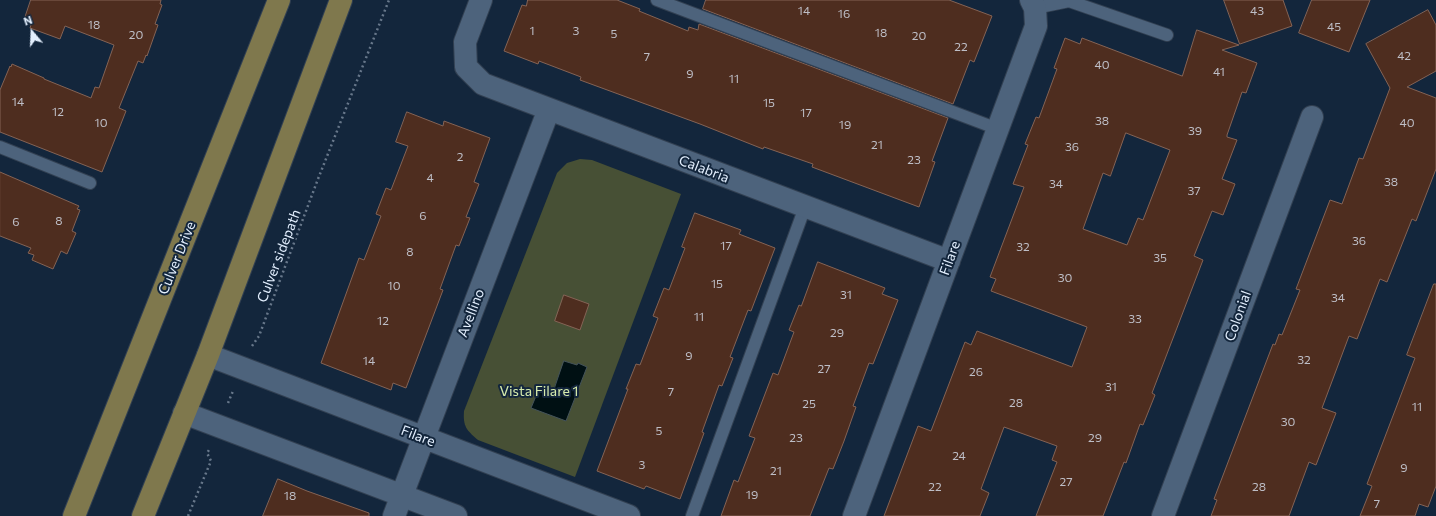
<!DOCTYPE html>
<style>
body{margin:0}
#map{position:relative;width:1436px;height:516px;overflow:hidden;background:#13263c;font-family:Commissioner,sans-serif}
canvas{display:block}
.north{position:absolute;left:12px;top:12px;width:40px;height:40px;-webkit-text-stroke:3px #13263c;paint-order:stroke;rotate:341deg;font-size:11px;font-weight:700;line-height:16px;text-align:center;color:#e3effe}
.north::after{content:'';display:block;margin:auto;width:14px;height:18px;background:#e3effe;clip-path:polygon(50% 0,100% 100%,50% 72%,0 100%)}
</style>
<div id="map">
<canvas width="1436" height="516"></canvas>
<div class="north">N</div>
</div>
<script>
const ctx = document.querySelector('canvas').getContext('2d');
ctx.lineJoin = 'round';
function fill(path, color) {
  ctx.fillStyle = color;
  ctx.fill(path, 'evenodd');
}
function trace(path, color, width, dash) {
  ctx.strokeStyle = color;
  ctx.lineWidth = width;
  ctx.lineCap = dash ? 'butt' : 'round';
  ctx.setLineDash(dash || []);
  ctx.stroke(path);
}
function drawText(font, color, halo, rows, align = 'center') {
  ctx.font = font + ' Commissioner,sans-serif';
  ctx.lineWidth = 4;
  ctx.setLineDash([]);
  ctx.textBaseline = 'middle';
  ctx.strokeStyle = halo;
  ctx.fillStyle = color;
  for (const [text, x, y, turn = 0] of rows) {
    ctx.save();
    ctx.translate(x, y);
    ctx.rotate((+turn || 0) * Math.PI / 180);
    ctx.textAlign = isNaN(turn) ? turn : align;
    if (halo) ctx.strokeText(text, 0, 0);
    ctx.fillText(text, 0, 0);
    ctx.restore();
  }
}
fill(new Path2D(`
 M 580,159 L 592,160 L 681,194 L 575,477 L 478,440 C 466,430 463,426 464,411 L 557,173 L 567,163 Z`), '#475035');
const water = new Path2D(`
 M 564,361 L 577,365 L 578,363 L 587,367 L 566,421 L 531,408 L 541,384 L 554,388 Z`);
fill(water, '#001013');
trace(water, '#44535a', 1);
const building = new Path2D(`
 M 31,0 L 161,0 L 160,4 L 162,5 L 155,24 L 158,25 L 147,56 L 146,55 L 143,63 L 138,61 L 119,108 L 126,111 L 102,172 L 0,132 L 0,90 L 10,66 L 11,67 L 12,64 L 44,78 L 44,79 L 91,98 L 95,87 L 99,88 L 114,45 L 65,26 L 60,39 L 30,28 L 31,25 L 29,24 L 31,20 L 25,18 Z
 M 528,0 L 617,0 L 640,9 L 639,11 L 688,31 L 689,27 L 698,30 L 699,24 L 948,118 L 932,161 L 935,162 L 919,207 L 812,167 L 813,164 L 764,147 L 763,149 L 700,124 L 580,80 L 581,77 L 539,61 L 538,64 L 504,51 L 522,5 L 526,6 Z
 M 706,0 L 949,0 L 992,16 L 974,62 L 970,60 L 953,104 L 703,9 Z
 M 1224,0 L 1283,0 L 1292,26 L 1240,44 Z
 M 1312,0 L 1370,0 L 1349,52 L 1299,33 Z
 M 1428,10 L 1436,25 L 1436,71 L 1407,87 L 1436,98 L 1436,169 L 1416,221 L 1412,219 L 1387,282 L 1380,279 L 1357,339 L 1349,336 L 1322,408 L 1336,413 L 1316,465 L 1309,462 L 1289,516 L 1211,516 L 1217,500 L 1214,499 L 1273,344 L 1275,345 L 1279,334 L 1282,335 L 1300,290 L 1296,289 L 1330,200 L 1342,204 L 1359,158 L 1363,159 L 1390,88 L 1366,44 Z
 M 1197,30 L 1239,45 L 1222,50 L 1257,63 L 1246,93 L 1242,92 L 1227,135 L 1227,137 L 1237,140 L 1222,179 L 1235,184 L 1223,215 L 1212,211 L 1194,256 L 1203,260 L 1152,393 L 1155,395 L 1143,425 L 1140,424 L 1126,463 L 1124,462 L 1103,516 L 1036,516 L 1057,462 L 1052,460 L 1057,446 L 1004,427 L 981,489 L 989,493 L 980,516 L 884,516 L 918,426 L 931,431 L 965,342 L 971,345 L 977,331 L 1072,367 L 1087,327 L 991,291 L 996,279 L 990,277 L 1024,187 L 1013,184 L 1028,145 L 1025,144 L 1036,117 L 1039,118 L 1057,69 L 1054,68 L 1065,38 L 1080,44 L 1082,38 L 1182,76 ZM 1126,133 L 1170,150 L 1143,220 L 1138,218 L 1127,245 L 1083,229 L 1103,173 L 1110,176 Z
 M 407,112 L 443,126 L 444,121 L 490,138 L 474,182 L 479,184 L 466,217 L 470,218 L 459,246 L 456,245 L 440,289 L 443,290 L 406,388 L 393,383 L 391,390 L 321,363 L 359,258 L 364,260 L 381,216 L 376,214 L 386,188 L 391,190 L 408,146 L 396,142 Z
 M 0,172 L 79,206 L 77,209 L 80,210 L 72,231 L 76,233 L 67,254 L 61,251 L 53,269 L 32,260 L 34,255 L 28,253 L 31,248 L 0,236 Z
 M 695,213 L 741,230 L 739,234 L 775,248 L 751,311 L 748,310 L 730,357 L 733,358 L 722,386 L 719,385 L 702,432 L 704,433 L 680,499 L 646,486 L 644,489 L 597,471 L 628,389 L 626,389 L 636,364 L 640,365 L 658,318 L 653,316 L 664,288 L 669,290 L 685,248 L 682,247 Z
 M 818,262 L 885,288 L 882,294 L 898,300 L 873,364 L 869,363 L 853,406 L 856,407 L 844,441 L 833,469 L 829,468 L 810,516 L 721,516 L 734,480 L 738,482 L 755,438 L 749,436 L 773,373 L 778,375 L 794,332 L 789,330 L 799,305 L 801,306 Z
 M 1434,284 L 1436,284 L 1436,486 L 1428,507 L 1419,504 L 1415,516 L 1360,516 L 1372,486 L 1367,484 L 1415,358 L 1407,355 Z
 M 564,295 L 589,304 L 580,330 L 555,321 Z
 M 278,479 L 307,491 L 369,513 L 369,516 L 263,516 Z`);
fill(building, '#4e2d1f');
trace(building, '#846355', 1);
const service = new Path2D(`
 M 657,0 L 998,129
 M 1035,8 L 1069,1 L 1167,35
 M 0,147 L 90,183
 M 692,516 L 805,207`);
const minor = new Path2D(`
 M 481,0 L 465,42 L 466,67 L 483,84 L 949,261
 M 208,355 L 629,516
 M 184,413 L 456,516
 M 394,516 L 549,109
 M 854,516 L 1036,26 L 1035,8 L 1031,0
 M 1163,516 L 1312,117`);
const primary = new Path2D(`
 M 74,516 L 279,0
 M 143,516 L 208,355 L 341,0`);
trace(service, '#324052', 14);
trace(minor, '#324052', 24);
trace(primary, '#324052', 24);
trace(new Path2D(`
 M 252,346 L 259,336 L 318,179 L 389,0
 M 228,403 L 233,391
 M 188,516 L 211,461 L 207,453 L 209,450`), '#67778a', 2.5, [2, 3]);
trace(service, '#4d637c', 12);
trace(minor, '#4d637c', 22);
trace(primary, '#7f784d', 22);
drawText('12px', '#bebec6', null, [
 ["14",804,11],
 ["43",1257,11],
 ["16",844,14],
 ["18",94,25],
 ["45",1334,27],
 ["1",532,31],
 ["3",576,31],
 ["18",881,33],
 ["5",614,34],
 ["20",136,35],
 ["20",919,36],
 ["22",961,47],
 ["42",1404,56],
 ["7",647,57],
 ["40",1102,65],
 ["41",1219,72],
 ["9",690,74],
 ["11",734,79],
 ["14",18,102],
 ["15",769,103],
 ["12",58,112],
 ["17",806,113],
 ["38",1102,121],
 ["10",101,123],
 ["40",1407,123],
 ["19",845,125],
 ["39",1195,131],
 ["21",877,145],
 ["36",1072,147],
 ["2",460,157],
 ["23",914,160],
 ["4",430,178],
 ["38",1391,182],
 ["34",1056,184],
 ["37",1194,191],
 ["6",423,216],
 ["8",59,221],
 ["6",16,222],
 ["36",1359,241],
 ["17",726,246],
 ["32",1023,247],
 ["8",410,252],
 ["35",1160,258],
 ["30",1065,278],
 ["15",717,284],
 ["10",394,286],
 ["31",846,295],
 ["34",1338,298],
 ["11",699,317],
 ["33",1135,319],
 ["12",383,321],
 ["29",837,333],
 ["9",689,356],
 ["32",1304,360],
 ["14",369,361],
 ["27",824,369],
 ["26",976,372],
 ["31",1111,387],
 ["7",671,392],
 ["28",1016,403],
 ["25",809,404],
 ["11",1417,407],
 ["30",1288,422],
 ["5",659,431],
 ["23",796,438],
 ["29",1095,438],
 ["24",959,456],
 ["3",642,465],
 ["9",1404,468],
 ["21",776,471],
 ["27",1066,482],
 ["22",935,487],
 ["28",1259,487],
 ["19",752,495],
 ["18",290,496],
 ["7",1377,504]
]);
drawText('14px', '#e3effe', '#13263c', [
 ["Calabria",704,169,21],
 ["Culver sidepath",279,256,-69],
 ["Culver Drive",177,258,-68],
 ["Filare",950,258,-70],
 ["Avellino",471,313,-69],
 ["Colonial",1238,316,-70],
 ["Filare",418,436,21]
]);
drawText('14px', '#d7ecad', '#13263c', [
 ["Vista Filare 1",539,391]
]);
</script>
